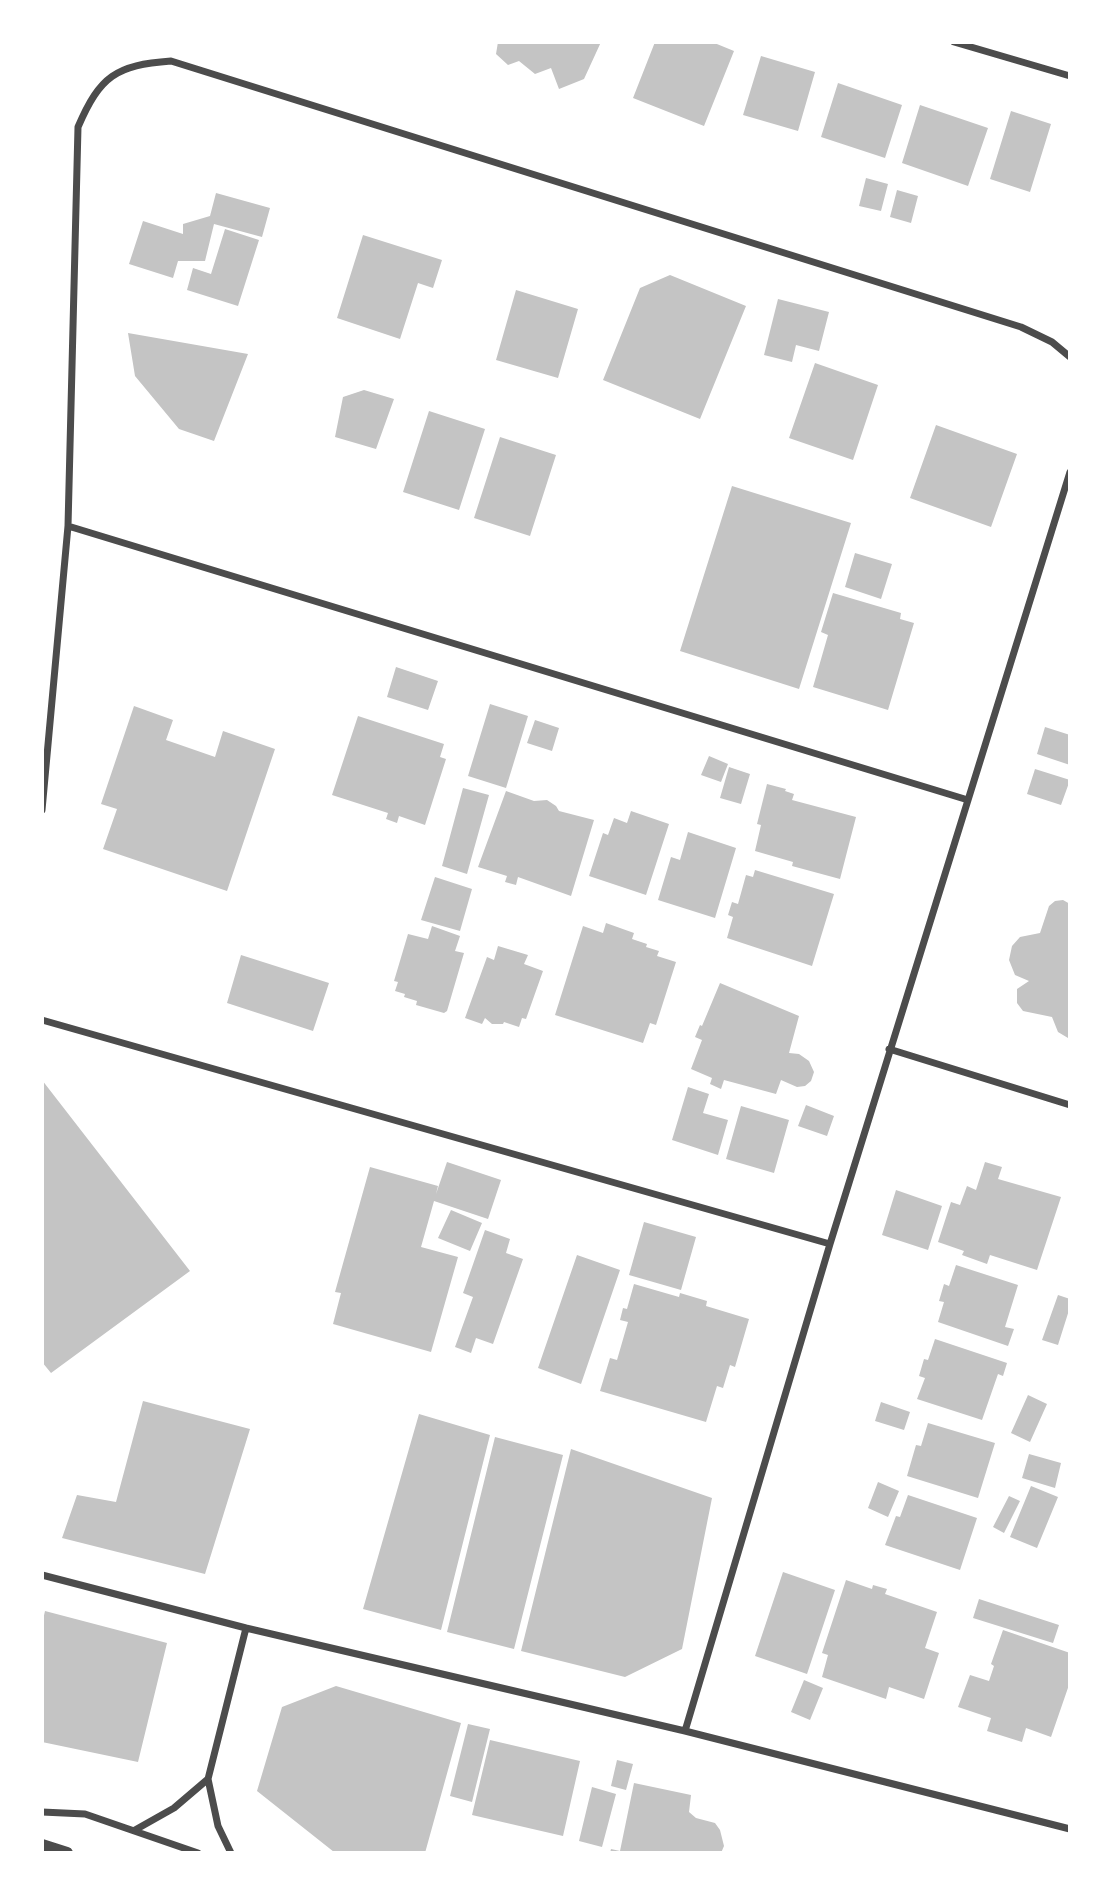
<!DOCTYPE html>
<style>
body{margin:0}
#map{position:relative;width:1112px;height:1895px;overflow:hidden;background:#fff;font-family:Commissioner,sans-serif}
canvas{display:block}
.frame{position:absolute;inset:0;border:44px solid #fff;pointer-events:none}
</style>
<div id="map">
<canvas width="1112" height="1895"></canvas>
<div class="frame"></div>
</div>
<script>
const ctx = document.querySelector('canvas').getContext('2d');
ctx.lineJoin = 'round';
function fill(path, color) {
  ctx.fillStyle = color;
  ctx.fill(path, 'evenodd');
}
function trace(path, color, width, dash) {
  ctx.strokeStyle = color;
  ctx.lineWidth = width;
  ctx.lineCap = dash ? 'butt' : 'round';
  ctx.setLineDash(dash || []);
  ctx.stroke(path);
}
fill(new Path2D(`
 M 498,42 L 601,42 L 584,79 L 559,89 L 551,68 L 535,74 L 519,61 L 508,65 L 496,54 Z
 M 655,42 L 712,42 L 734,51 L 704,126 L 633,98 Z
 M 761,56 L 815,72 L 798,131 L 743,115 Z
 M 838,83 L 902,105 L 885,158 L 821,137 Z
 M 920,105 L 988,128 L 968,186 L 902,163 Z
 M 1011,111 L 1051,124 L 1030,192 L 990,179 Z
 M 866,178 L 888,184 L 881,211 L 859,206 Z
 M 897,190 L 918,196 L 911,223 L 890,217 Z
 M 216,193 L 270,208 L 262,237 L 214,224 L 205,261 L 178,261 L 173,278 L 129,264 L 143,221 L 183,234 L 183,224 L 210,216 Z
 M 225,229 L 259,240 L 238,306 L 187,290 L 193,268 L 211,274 Z
 M 363,235 L 442,260 L 433,288 L 418,283 L 400,339 L 337,318 Z
 M 670,275 L 746,306 L 700,419 L 603,380 L 640,288 Z
 M 516,290 L 578,309 L 558,378 L 496,360 Z
 M 778,299 L 829,312 L 819,351 L 796,345 L 792,362 L 764,355 Z
 M 128,333 L 248,354 L 214,441 L 179,429 L 135,376 Z
 M 815,363 L 878,385 L 853,460 L 789,438 Z
 M 364,390 L 394,399 L 376,449 L 335,437 L 343,397 Z
 M 429,411 L 485,429 L 459,510 L 403,492 Z
 M 936,425 L 1017,454 L 991,527 L 910,498 Z
 M 500,437 L 556,455 L 530,536 L 474,518 Z
 M 732,486 L 851,523 L 799,689 L 680,651 Z
 M 855,553 L 892,564 L 881,599 L 845,587 Z
 M 833,593 L 901,613 L 900,619 L 914,623 L 888,710 L 813,687 L 828,635 L 821,632 Z
 M 396,667 L 438,681 L 428,710 L 387,697 Z
 M 490,704 L 528,716 L 506,788 L 468,776 Z
 M 134,706 L 173,720 L 166,740 L 215,757 L 223,731 L 275,749 L 227,891 L 103,849 L 117,809 L 101,804 Z
 M 358,716 L 444,744 L 440,757 L 446,759 L 425,825 L 399,816 L 397,823 L 386,819 L 388,813 L 332,795 Z
 M 535,720 L 559,728 L 552,751 L 527,743 Z
 M 1045,727 L 1070,735 L 1070,765 L 1037,754 Z
 M 709,756 L 728,764 L 721,782 L 701,775 Z
 M 729,767 L 750,774 L 741,804 L 720,798 Z
 M 1035,769 L 1070,780 L 1061,805 L 1027,794 Z
 M 767,784 L 786,789 L 785,791 L 794,794 L 792,800 L 856,817 L 840,879 L 792,866 L 793,862 L 755,851 L 761,825 L 757,824 Z
 M 463,788 L 489,795 L 467,874 L 442,866 Z
 M 506,791 L 534,801 L 547,800 L 556,806 L 559,811 L 594,820 L 571,896 L 518,877 L 516,885 L 505,882 L 507,876 L 478,867 Z
 M 631,811 L 669,824 L 646,895 L 589,876 L 603,833 L 608,835 L 614,818 L 627,823 Z
 M 688,832 L 736,848 L 715,918 L 658,900 L 671,857 L 680,860 Z
 M 755,870 L 834,894 L 812,966 L 727,938 L 733,917 L 728,915 L 732,902 L 738,904 L 746,875 L 753,877 Z
 M 435,877 L 472,889 L 460,931 L 421,920 Z
 M 1063,900 L 1070,904 L 1070,1038 L 1068,1038 L 1058,1032 L 1052,1017 L 1023,1011 L 1017,1003 L 1017,989 L 1029,981 L 1015,975 L 1009,960 L 1012,946 L 1020,937 L 1040,933 L 1049,906 L 1055,901 Z
 M 606,923 L 634,933 L 632,939 L 647,944 L 646,947 L 659,951 L 657,956 L 676,962 L 656,1025 L 650,1023 L 643,1043 L 555,1015 L 583,926 L 603,933 Z
 M 432,926 L 460,936 L 455,951 L 464,953 L 447,1011 L 444,1013 L 416,1005 L 417,1001 L 404,997 L 405,994 L 395,991 L 398,982 L 394,981 L 408,934 L 428,939 Z
 M 498,946 L 528,955 L 524,964 L 543,971 L 526,1019 L 522,1018 L 519,1027 L 504,1022 L 503,1024 L 492,1024 L 485,1018 L 482,1024 L 465,1018 L 487,957 L 494,960 Z
 M 241,955 L 329,983 L 313,1031 L 227,1003 Z
 M 720,983 L 799,1016 L 789,1053 L 799,1054 L 809,1061 L 814,1072 L 811,1081 L 805,1086 L 797,1087 L 781,1080 L 776,1094 L 724,1080 L 721,1089 L 710,1084 L 712,1078 L 691,1069 L 702,1040 L 695,1037 L 700,1025 L 702,1026 Z
 M 42,1080 L 190,1271 L 51,1373 L 42,1362 Z
 M 688,1087 L 709,1094 L 703,1113 L 728,1120 L 718,1155 L 672,1140 Z
 M 806,1105 L 834,1116 L 827,1136 L 798,1126 Z
 M 741,1106 L 789,1120 L 774,1173 L 726,1159 Z
 M 447,1162 L 501,1180 L 488,1219 L 434,1201 L 421,1247 L 458,1257 L 431,1352 L 333,1324 L 341,1293 L 335,1292 L 370,1167 L 438,1186 L 436,1194 Z
 M 985,1162 L 1002,1167 L 998,1179 L 1061,1197 L 1037,1270 L 990,1255 L 987,1264 L 962,1255 L 964,1251 L 938,1242 L 951,1202 L 960,1205 L 967,1186 L 976,1190 Z
 M 896,1190 L 942,1206 L 928,1250 L 882,1235 Z
 M 451,1210 L 482,1223 L 470,1251 L 438,1238 Z
 M 644,1222 L 696,1237 L 681,1290 L 629,1275 Z
 M 485,1230 L 510,1239 L 506,1253 L 523,1259 L 493,1344 L 476,1338 L 471,1353 L 455,1347 L 473,1297 L 463,1293 Z
 M 577,1255 L 620,1270 L 581,1384 L 538,1368 Z
 M 956,1265 L 1018,1285 L 1005,1327 L 1014,1329 L 1008,1346 L 938,1322 L 944,1302 L 939,1301 L 944,1284 L 949,1286 Z
 M 634,1284 L 679,1297 L 680,1293 L 707,1301 L 706,1306 L 749,1319 L 735,1367 L 730,1365 L 723,1388 L 717,1386 L 706,1422 L 600,1391 L 610,1358 L 617,1360 L 628,1322 L 620,1320 L 623,1308 L 627,1309 Z
 M 1058,1295 L 1070,1299 L 1070,1307 L 1058,1345 L 1042,1340 Z
 M 935,1339 L 1007,1363 L 1003,1376 L 998,1374 L 982,1420 L 917,1399 L 925,1378 L 919,1376 L 924,1359 L 928,1360 Z
 M 1028,1395 L 1047,1404 L 1030,1442 L 1011,1433 Z
 M 143,1401 L 250,1429 L 205,1574 L 62,1538 L 77,1495 L 116,1502 Z
 M 881,1402 L 910,1412 L 904,1430 L 875,1421 Z
 M 419,1414 L 490,1435 L 441,1630 L 363,1609 Z
 M 928,1423 L 995,1443 L 978,1498 L 907,1476 L 916,1445 L 921,1446 Z
 M 495,1437 L 563,1455 L 514,1649 L 447,1632 Z
 M 571,1449 L 712,1498 L 682,1649 L 625,1677 L 521,1651 Z
 M 1029,1454 L 1061,1463 L 1055,1488 L 1022,1478 Z
 M 878,1482 L 899,1491 L 888,1517 L 868,1508 Z
 M 1031,1486 L 1058,1497 L 1037,1548 L 1010,1537 Z
 M 908,1495 L 977,1518 L 960,1570 L 885,1545 L 896,1516 L 900,1517 Z
 M 1009,1496 L 1020,1501 L 1004,1533 L 993,1527 Z
 M 783,1572 L 835,1590 L 807,1674 L 755,1656 Z
 M 846,1580 L 872,1589 L 873,1585 L 887,1589 L 885,1594 L 937,1612 L 925,1648 L 939,1653 L 924,1699 L 889,1687 L 886,1699 L 822,1677 L 828,1655 L 822,1653 Z
 M 979,1599 L 1059,1625 L 1053,1643 L 973,1618 Z
 M 45,1611 L 167,1643 L 138,1762 L 42,1742 L 42,1624 Z
 M 1003,1630 L 1070,1653 L 1070,1682 L 1051,1737 L 1026,1728 L 1022,1742 L 987,1731 L 991,1718 L 958,1707 L 970,1675 L 989,1681 L 994,1666 L 991,1664 Z
 M 804,1680 L 823,1688 L 810,1720 L 791,1712 Z
 M 336,1686 L 461,1723 L 425,1853 L 334,1852 L 257,1791 L 282,1707 Z
 M 468,1724 L 490,1729 L 472,1802 L 450,1796 Z
 M 490,1740 L 580,1761 L 563,1836 L 472,1815 Z
 M 617,1760 L 633,1764 L 626,1790 L 611,1786 Z
 M 634,1783 L 691,1795 L 689,1812 L 696,1818 L 715,1823 L 720,1830 L 724,1846 L 721,1853 L 610,1853 L 611,1849 L 620,1851 Z
 M 592,1787 L 616,1794 L 602,1847 L 579,1841 Z`), '#c4c4c4');
trace(new Path2D(`
 M 954,42 L 1070,76
 M 68,526 L 968,800
 M 42,810 L 68,526 L 78,127 C 100,76 116,65 171,61 L 1021,327 L 1052,342 L 1070,357
 M 42,1020 L 830,1244
 M 889,1049 L 1070,1105
 M 42,1575 L 246,1628 L 685,1731 L 1070,1829
 M 685,1731 L 830,1244 L 1070,472
 M 42,1812 L 85,1814 L 198,1853
 M 135,1830 L 174,1808 L 208,1779
 M 231,1853 L 218,1826 L 208,1779 L 246,1628`), '#4c4c4c', 7);
trace(new Path2D(`
 M 42,1845 L 67,1853`), '#4c4c4c', 12);
</script>
